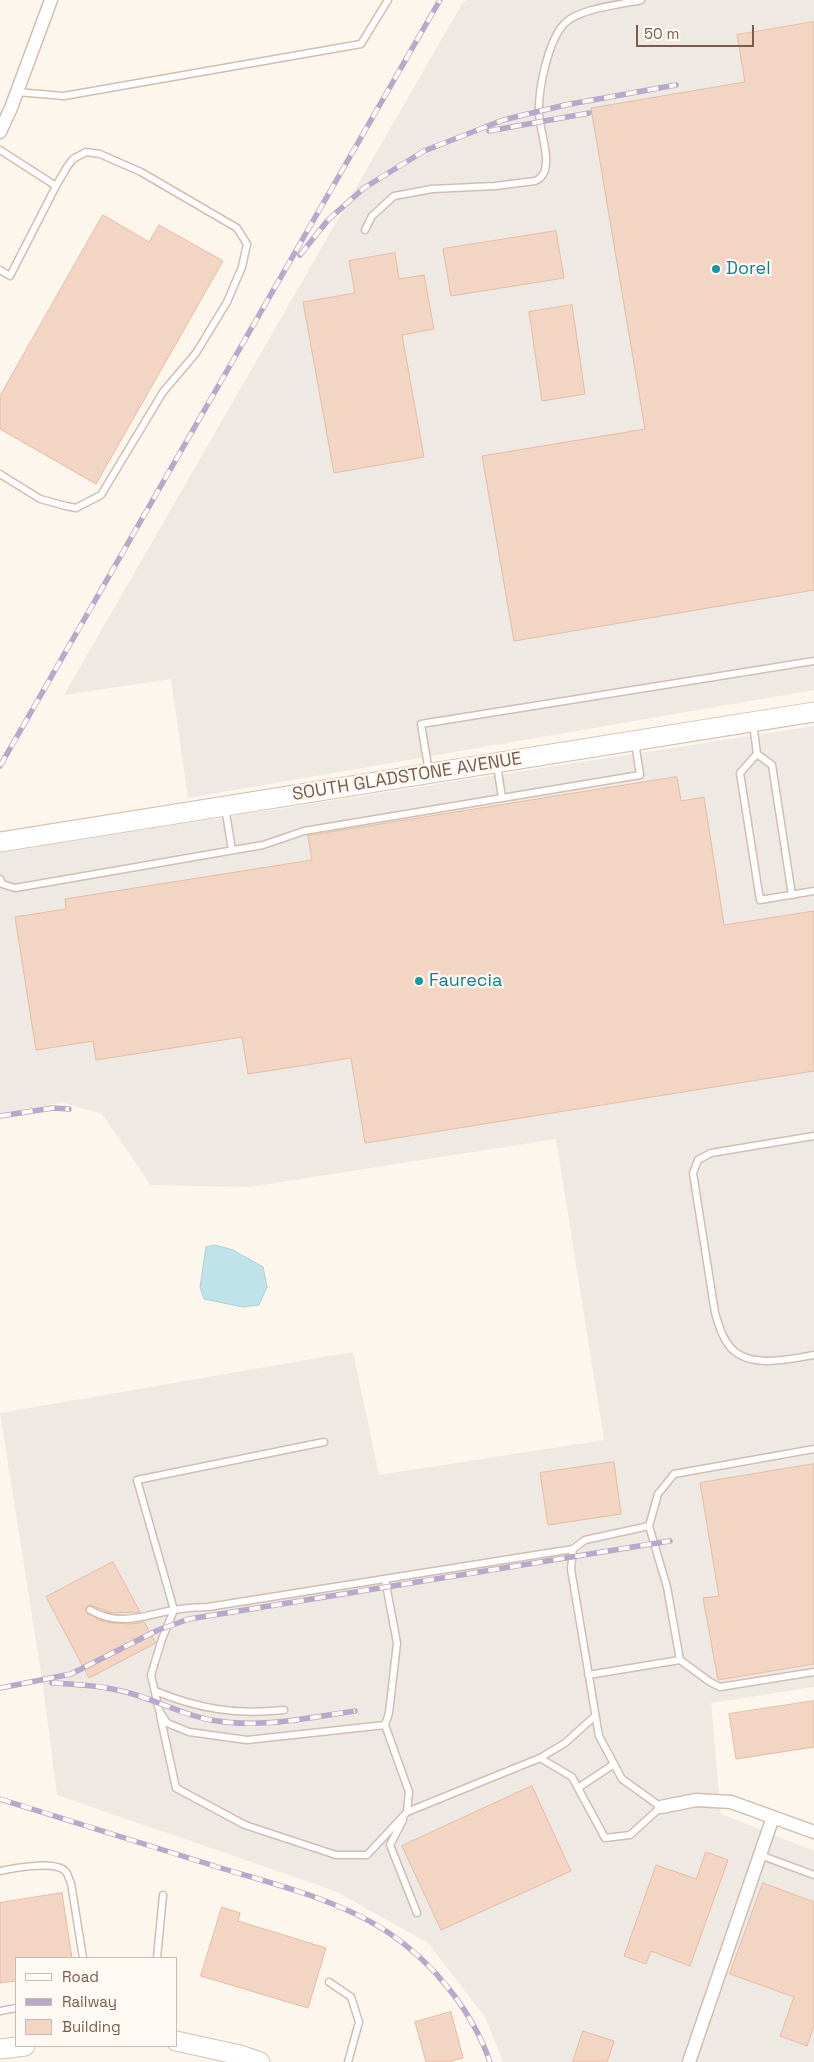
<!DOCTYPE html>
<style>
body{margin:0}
#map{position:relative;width:814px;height:2062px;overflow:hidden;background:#fdf6ec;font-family:"Space Grotesk",sans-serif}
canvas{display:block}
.legend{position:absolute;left:15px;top:1957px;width:162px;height:90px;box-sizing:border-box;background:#fffaf3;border:1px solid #cabbb1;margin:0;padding:6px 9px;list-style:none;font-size:15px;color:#7a5c4d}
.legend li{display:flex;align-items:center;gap:10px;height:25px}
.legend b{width:25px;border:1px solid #cabbb1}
.scale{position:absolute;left:636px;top:25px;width:118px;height:22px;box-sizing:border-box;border:2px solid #7a5c4d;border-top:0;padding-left:6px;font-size:15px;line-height:18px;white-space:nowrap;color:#7a5c4d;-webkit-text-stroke:4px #fffaf3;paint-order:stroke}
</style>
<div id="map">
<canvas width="814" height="2062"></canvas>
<ul class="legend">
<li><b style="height:6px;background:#fff"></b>Road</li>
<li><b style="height:6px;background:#b9a8c9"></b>Railway</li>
<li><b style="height:14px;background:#f3d5c3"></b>Building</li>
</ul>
<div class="scale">50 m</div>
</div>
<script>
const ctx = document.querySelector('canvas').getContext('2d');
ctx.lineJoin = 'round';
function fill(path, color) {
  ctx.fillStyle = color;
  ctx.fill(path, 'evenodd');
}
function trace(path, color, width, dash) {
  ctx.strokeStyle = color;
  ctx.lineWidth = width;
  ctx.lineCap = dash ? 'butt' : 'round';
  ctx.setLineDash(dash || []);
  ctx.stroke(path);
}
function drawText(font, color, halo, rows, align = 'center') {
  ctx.font = font + ' "Space Grotesk",sans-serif';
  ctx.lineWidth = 4.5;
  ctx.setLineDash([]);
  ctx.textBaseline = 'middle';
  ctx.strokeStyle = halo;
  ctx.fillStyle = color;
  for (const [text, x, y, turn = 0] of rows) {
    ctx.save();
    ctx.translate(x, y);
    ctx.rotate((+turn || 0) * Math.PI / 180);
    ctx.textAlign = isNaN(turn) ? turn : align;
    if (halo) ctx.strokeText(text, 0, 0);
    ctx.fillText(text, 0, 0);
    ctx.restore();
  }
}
fill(new Path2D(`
 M 467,0 L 814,0 L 814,690 L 188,798 L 171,679 L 64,695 L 463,2 Z
 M 814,726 L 814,1687 L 711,1703 L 721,1814 L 814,1851 L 814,2062 L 503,2062 L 485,2017 L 428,1943 L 335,1891 L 57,1795 L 43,1686 L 0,1413 L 353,1352 L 379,1475 L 604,1440 L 556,1139 L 249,1187 L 151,1185 L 102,1114 L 62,1102 L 0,1116 L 0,852 Z`), '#efe9e4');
const water = new Path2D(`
 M 215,1245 L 233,1250 L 263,1267 L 267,1287 L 259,1305 L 243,1307 L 204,1299 L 200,1287 L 206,1247 Z`);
fill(water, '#bfe3e8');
trace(water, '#a5d3da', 1);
const building = new Path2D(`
 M 814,22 L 814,590 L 514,641 L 482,456 L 645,429 L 591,108 L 745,82 L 737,35 Z
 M 103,215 L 149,242 L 159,225 L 223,261 L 96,484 L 0,429 L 0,396 Z
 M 556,231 L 564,278 L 451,296 L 443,249 Z
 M 395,253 L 399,279 L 424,275 L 434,329 L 402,335 L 424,457 L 334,473 L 303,302 L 355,293 L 349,261 Z
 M 572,305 L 585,394 L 542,401 L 529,312 Z
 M 677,777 L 681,801 L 704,797 L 724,925 L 814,911 L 814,1071 L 365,1143 L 351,1058 L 248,1074 L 242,1037 L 96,1060 L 93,1041 L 36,1050 L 15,917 L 66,909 L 65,899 L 312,860 L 308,836 Z
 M 614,1462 L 621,1514 L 548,1525 L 540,1473 Z
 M 814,1464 L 814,1664 L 718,1680 L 703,1598 L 719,1596 L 700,1483 Z
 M 113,1562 L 140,1612 L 112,1613 L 90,1605 L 86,1607 L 86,1612 L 99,1620 L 111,1623 L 131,1624 L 144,1622 L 156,1643 L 89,1678 L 46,1597 Z
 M 814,1701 L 814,1747 L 736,1759 L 729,1714 Z
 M 532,1786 L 571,1871 L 441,1930 L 402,1846 Z
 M 706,1852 L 728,1860 L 690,1966 L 651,1951 L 646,1964 L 624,1956 L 656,1865 L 696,1879 Z
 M 763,1883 L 814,1902 L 814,2025 L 807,2046 L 780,2036 L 794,1997 L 730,1974 Z
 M 62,1893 L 72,1958 L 16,1958 L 16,1981 L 0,1983 L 0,1903 Z
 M 222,1907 L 240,1913 L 238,1921 L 326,1948 L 308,2008 L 201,1976 Z
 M 451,2012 L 463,2058 L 447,2062 L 426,2062 L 415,2022 Z
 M 583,2031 L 614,2041 L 607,2062 L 573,2062 Z`);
fill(building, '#f3d5c3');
trace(building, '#e6bba3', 1);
const lane = new Path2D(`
 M 17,92 L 64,96 L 361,44 L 388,0
 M 0,150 L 56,186 L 10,276 L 0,270
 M 365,230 L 372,216 L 394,196 L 432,189 L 495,186 L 535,181 C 540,179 543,176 545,170 C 549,152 540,132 539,113 C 538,90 548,40 565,23 C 581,8 619,5 641,0
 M 0,474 L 40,499 L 66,506 L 76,508 L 101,495 L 163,392 L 196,353 L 227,302 L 242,267 L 247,244 L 237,228 L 141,172 L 100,154 L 86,152 L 73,159 L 67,167 L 56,186
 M 753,723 L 757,754 L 740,773 L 760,900 L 814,891
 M 757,754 L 772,765 L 792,895
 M 497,765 L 502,798
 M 429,772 L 421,724 L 814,661
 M 225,807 L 232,850
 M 0,879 L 2,884 L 15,888 L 263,845 L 304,831 L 640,775 L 635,742
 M 814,1136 L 711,1153 L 698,1160 L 693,1173 L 715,1313 C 719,1325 722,1338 731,1348 C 750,1369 790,1359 814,1355
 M 324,1442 L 137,1480 L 174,1610 L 162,1639 L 151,1675 L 159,1710 L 167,1723 L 189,1732 L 247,1740 L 385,1725
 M 649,1526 L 667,1587 L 680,1660
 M 385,1579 L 397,1643 L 389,1713 L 385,1725 L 409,1792 L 407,1812 L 540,1758 L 565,1743 L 595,1716
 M 90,1610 C 120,1627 142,1616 173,1610 C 185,1608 196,1607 208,1607 L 573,1549
 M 588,1675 L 680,1660 L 710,1682 L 720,1687 L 814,1672
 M 155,1691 C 199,1709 236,1715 284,1710
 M 160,1715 L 176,1788 L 245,1825 L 336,1855 L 367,1855 L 407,1812
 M 540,1758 L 572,1777 L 605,1838 L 630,1835 L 661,1807 L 622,1779 L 599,1736 L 571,1569 L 573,1549 L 585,1540 L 649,1526 L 658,1494 L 674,1474 L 814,1449
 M 578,1788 L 614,1764
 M 403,1820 L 390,1845 L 417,1913
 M 760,1855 L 814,1875
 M 0,1871 C 14,1868 57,1860 66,1872 C 68,1874 69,1880 71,1883 L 83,1958
 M 157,1958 L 163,1895
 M 329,1982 L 351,1997 L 359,2022 L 348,2062
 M 0,2011 L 16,2008`);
const street = new Path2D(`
 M 0,132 L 11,108 L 51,0
 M 661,1807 L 696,1800 L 731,1802 L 814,1832
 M 689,2062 L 773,1817`);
const secondary = new Path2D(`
 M 0,842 L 814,712
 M 176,2041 L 240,2055 L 260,2062
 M 0,2049 L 25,2046`);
trace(lane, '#d1beb0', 9);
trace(street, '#d1beb0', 15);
trace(secondary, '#d6c0b0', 21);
trace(lane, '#fff', 6);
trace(street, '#fff', 12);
trace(secondary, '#fff', 19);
const rail = new Path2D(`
 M 489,131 L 589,113
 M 300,255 L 328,220 L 364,188 L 424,151 L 503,120 L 565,105 L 676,85
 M 0,766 L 440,0
 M 0,1116 L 53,1108 L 69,1109
 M 52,1683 C 74,1684 95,1685 117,1690 C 149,1696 179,1714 211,1720 C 260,1729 307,1718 355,1711
 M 0,1688 L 71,1674 L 158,1630 L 189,1619 L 670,1541
 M 0,1799 C 75,1822 149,1846 224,1869 C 278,1885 338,1900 386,1931 C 432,1961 472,2010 490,2062`);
trace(rail, '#b9a8c9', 5.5);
trace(rail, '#fffaf3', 4, [11]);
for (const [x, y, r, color] of [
 [716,269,5,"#0f9aa8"],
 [419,981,5,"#0f9aa8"]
]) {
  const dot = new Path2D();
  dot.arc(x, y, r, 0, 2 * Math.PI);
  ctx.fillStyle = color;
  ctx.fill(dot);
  trace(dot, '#fffaf3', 2);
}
drawText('18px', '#0d838f', '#fffaf3', [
 ["Dorel",726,269],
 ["Faurecia",429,981]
], 'left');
drawText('18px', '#7a5c4d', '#fffaf3', [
 ["SOUTH GLADSTONE AVENUE",407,777,-9]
]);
</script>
